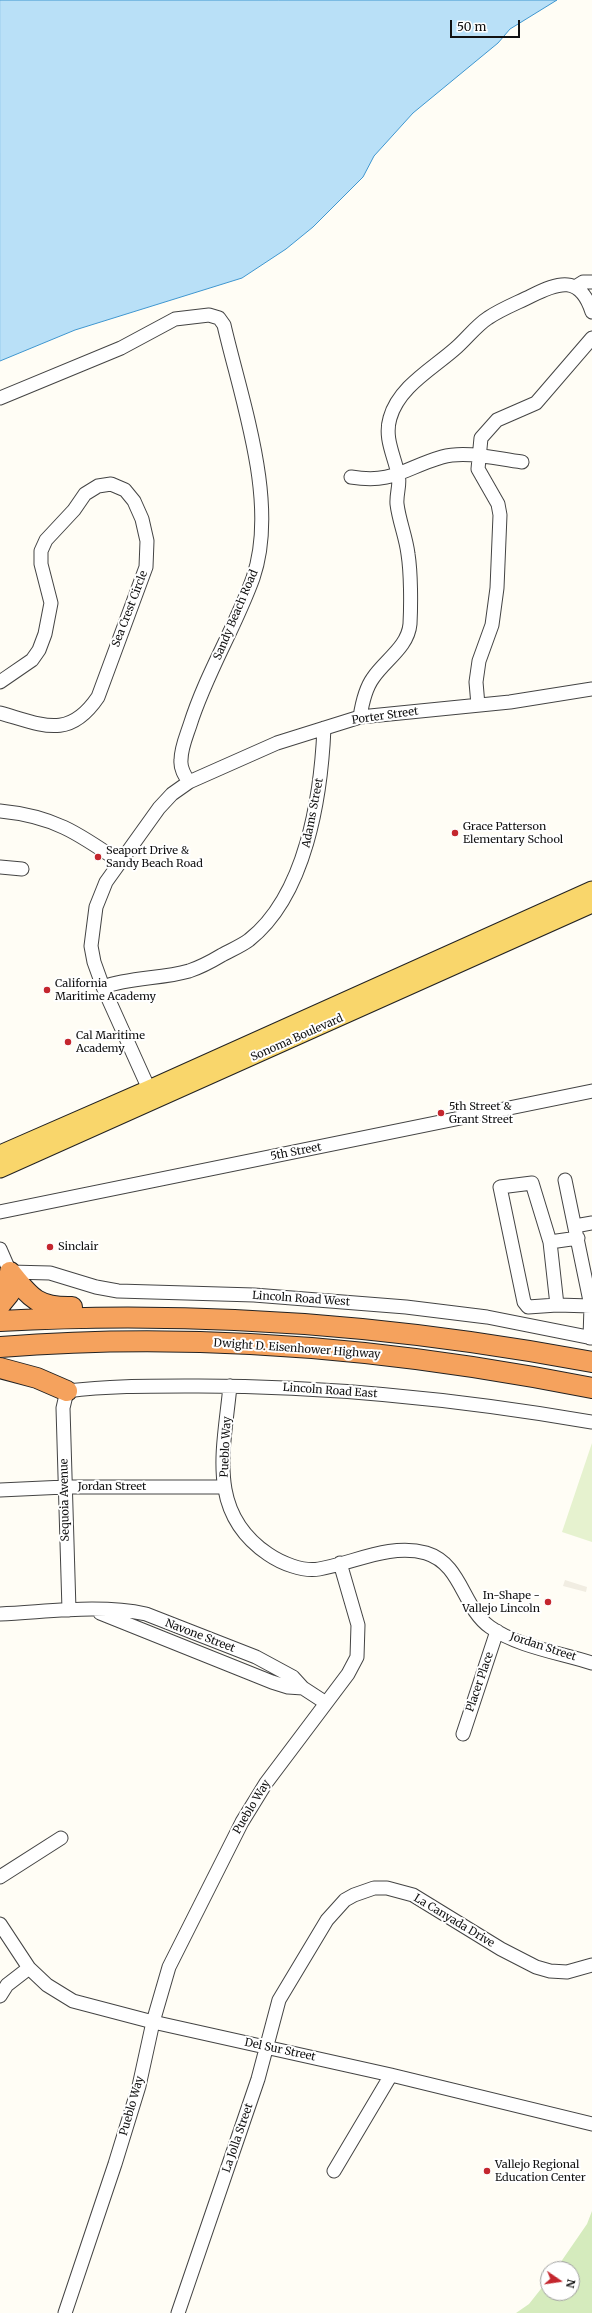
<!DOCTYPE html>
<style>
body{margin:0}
#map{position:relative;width:592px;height:2313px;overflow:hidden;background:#fffdf5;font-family:Merriweather,serif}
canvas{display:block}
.north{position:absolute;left:540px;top:2261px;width:40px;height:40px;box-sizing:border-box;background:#fff;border:1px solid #a0a0a0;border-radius:50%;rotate:103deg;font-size:11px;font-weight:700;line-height:16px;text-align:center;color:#111}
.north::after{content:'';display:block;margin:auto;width:14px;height:18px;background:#c4262e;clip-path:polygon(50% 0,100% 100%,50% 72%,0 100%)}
.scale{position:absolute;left:450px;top:20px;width:70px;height:18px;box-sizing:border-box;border:2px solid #111;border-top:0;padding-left:5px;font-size:12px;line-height:14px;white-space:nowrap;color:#111;-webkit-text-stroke:3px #fff;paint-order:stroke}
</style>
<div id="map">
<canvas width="592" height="2313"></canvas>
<div class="north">N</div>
<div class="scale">50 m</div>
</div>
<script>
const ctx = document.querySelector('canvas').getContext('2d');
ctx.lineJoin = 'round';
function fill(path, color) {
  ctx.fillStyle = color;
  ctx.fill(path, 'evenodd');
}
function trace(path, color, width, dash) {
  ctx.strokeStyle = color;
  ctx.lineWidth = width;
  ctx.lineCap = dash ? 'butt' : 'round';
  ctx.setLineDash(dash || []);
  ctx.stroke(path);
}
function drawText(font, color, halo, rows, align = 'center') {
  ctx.font = font + ' Merriweather,serif';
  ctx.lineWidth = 4;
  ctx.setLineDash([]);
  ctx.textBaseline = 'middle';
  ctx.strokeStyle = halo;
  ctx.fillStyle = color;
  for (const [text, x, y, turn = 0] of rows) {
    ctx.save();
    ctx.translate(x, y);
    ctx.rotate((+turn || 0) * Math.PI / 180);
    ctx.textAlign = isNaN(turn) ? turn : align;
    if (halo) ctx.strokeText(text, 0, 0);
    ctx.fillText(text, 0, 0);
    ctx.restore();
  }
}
fill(new Path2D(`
 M 592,2211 L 592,2313 L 516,2313 L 529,2304 L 548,2280 L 548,2293 L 572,2293 L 572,2269 L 556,2269 L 587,2224 Z`), '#d5ebbd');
fill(new Path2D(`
 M 592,1443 L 592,1542 L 562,1532 Z`), '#e6f2cf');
fill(new Path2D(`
 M 565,1580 L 587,1587 L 586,1592 L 563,1586 Z`), '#f1ede2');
const water = new Path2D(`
 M 0,0 L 557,0 L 510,29 L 498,43 L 413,113 L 374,156 L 363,177 L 313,227 L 286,249 L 242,278 L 75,330 L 0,361 Z`);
fill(water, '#b9e0f7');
trace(water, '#3f96cf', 1);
const minor = new Path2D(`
 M 575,287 L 583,282 L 592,282
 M 0,398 L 121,348 L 175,319 L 209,315 L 219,318 L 224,325 C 241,399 279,503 253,578 C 235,628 206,674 190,725 C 186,737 181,748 181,760 C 180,769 185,776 189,782
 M 351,477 C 394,484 404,468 442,457 C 466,450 497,459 522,462
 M 0,682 L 32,660 L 39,650 L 45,634 L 51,603 L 41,564 L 41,551 L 46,540 L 74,510 L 85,494 L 98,486 L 111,484 L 125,490 L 134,501 L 142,519 L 147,541 L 146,567 L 98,697 C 69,740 43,725 0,713
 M 478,705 L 476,682 L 479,661 L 492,625 L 497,588 L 500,515 L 498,504 L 478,469 L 481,438 L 497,420 L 536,403 L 592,338
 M 360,717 C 362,704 365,689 373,678 C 385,660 408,647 410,624 C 411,605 411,573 408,554 C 406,537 399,521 397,504 C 396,494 401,483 398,474 C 394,455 384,438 390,418 C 399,386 434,368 457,347 C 467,338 477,325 488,318 C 501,309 517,303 531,296 C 559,282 580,275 592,312
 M 0,811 C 53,816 78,833 120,862
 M 0,867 L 22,869
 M 103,987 C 131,977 161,979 189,971 C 201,967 212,961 222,955 C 231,950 241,946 249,940 C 306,895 321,797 324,728
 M 153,1098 L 103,987 L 94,962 L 91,946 L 96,907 L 106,882 L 159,808 L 172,794 L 189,782 L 277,743 L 360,717 L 510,702 L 592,689
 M 565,1180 L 591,1306 L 590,1338
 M 0,1212 L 592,1091
 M 575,1226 L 592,1223
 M 550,1242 L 578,1238
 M 0,1249 L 10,1272 L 50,1273 L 96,1287 L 118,1291 L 254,1295 L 406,1307 L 487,1317 L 592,1338
 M 557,1305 L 528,1307 L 524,1302 L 500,1187 L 532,1183 L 550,1242 L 557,1305 L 591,1306
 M 230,1386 C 224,1449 206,1512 268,1554 C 281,1563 303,1572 319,1569 C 354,1563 390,1543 426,1553 C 462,1564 462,1607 490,1627 C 516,1646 560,1653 592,1663
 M 0,1490 L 65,1487 L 224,1487
 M 69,1610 L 63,1408 L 67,1391 C 107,1386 146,1386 185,1386 C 321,1385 458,1399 592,1422
 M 100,1613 L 272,1682 L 288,1687 L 303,1688
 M 0,1614 C 48,1612 99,1604 146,1614 L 256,1657 L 293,1677 L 303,1688 L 326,1703
 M 463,1734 L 497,1631
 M 0,1877 L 61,1838
 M 0,1924 L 29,1968 L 47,1985 L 73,2001 L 153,2022 L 391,2075 L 592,2124
 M 0,1996 L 7,1985 L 29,1968
 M 334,2171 L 391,2075
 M 65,2313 L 115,2164 L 139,2086 L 153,2022 L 169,1967 L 242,1822 L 266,1783 L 348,1674 L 357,1657 L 358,1625 L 340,1563
 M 178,2313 L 258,2079 L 279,2000 L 327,1920 L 345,1900 L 354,1895 L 374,1888 L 387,1888 L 413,1895 L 501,1949 L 536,1967 L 550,1971 L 567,1972 L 592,1965`);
const major = new Path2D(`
 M 0,1154 L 149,1089 L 592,890
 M 0,1169 L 592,904`);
const highway = new Path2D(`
 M 10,1272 C 30,1297 37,1308 72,1307
 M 0,1305 L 9,1294 L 10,1272
 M 0,1321 C 199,1310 396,1325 592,1362
 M 0,1347 C 198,1331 398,1349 592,1388
 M 0,1368 L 37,1378 L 67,1391`);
trace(minor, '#444', 15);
trace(major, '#222', 19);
trace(highway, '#222', 22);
trace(minor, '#fff', 13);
trace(major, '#f9d66b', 17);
trace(highway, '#f5a25d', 20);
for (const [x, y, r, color] of [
 [455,833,4,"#c4262e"],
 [98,857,4,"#c4262e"],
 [47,990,4,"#c4262e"],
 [68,1042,4,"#c4262e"],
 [441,1113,4,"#c4262e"],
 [50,1247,4,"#c4262e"],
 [548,1602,4,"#c4262e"],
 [487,2171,4,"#c4262e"]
]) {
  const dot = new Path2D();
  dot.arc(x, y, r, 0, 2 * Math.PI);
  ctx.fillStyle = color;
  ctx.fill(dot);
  trace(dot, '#fff', 1.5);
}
drawText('11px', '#111', '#fff', [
 ["Sea Crest Circle",130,609,-69],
 ["Sandy Beach Road",236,615,-67],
 ["Porter Street",385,716,-8],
 ["Adams Street",313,813,-79],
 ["Sonoma Boulevard",297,1038,-24],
 ["5th Street",296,1152,-11],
 ["Lincoln Road West",301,1299,4],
 ["Dwight D. Eisenhower Highway",297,1349,4],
 ["Lincoln Road East",330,1391,4],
 ["Pueblo Way",226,1447,-87],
 ["Jordan Street",112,1487],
 ["Sequoia Avenue",65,1500,-91],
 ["Navone Street",200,1636,21],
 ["Jordan Street",543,1647,18],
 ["Placer Place",480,1682,-71],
 ["Pueblo Way",252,1807,-59],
 ["La Canyada Drive",454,1921,31],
 ["Del Sur Street",280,2050,12],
 ["Pueblo Way",132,2106,-74],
 ["La Jolla Street",238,2138,-71]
]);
drawText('11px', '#111', '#fff', [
 ["Grace Patterson",463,827],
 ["Elementary School",463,840],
 ["Seaport Drive &",106,851],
 ["Sandy Beach Road",106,864],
 ["California",55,984],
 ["Maritime Academy",55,997],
 ["Cal Maritime",76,1036],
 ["Academy",76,1049],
 ["5th Street &",449,1107],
 ["Grant Street",449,1120],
 ["Sinclair",58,1247],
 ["In-Shape -",540,1596,"right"],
 ["Vallejo Lincoln",540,1609,"right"],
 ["Vallejo Regional",495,2165],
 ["Education Center",495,2178]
], 'left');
</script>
